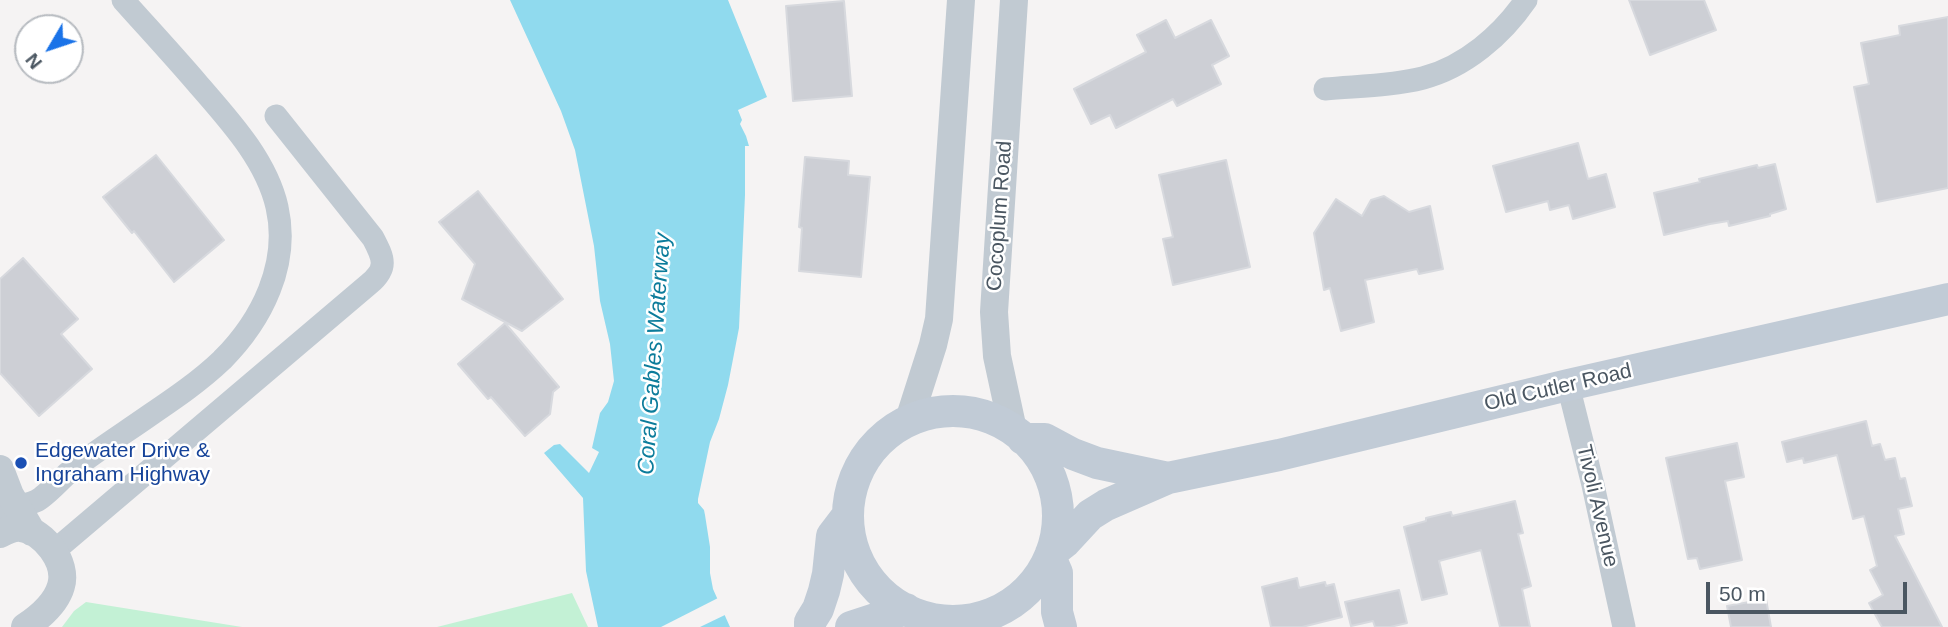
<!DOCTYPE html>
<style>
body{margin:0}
#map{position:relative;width:1948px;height:627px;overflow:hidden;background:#f5f3f3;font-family:Helvetica,sans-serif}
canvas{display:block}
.north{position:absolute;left:14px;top:14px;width:70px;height:70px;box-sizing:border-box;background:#fff;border:2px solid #b7bbc0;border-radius:50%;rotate:231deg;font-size:19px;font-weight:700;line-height:28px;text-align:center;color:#4a5661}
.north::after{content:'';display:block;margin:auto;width:24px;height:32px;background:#1a73e8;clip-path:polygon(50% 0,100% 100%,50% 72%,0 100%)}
.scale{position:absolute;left:1706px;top:582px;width:201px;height:32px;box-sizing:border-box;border:4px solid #4a5661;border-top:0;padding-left:9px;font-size:21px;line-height:24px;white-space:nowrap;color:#4a5661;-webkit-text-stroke:5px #fff;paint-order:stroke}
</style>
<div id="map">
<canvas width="1948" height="627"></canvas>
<div class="north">N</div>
<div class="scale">50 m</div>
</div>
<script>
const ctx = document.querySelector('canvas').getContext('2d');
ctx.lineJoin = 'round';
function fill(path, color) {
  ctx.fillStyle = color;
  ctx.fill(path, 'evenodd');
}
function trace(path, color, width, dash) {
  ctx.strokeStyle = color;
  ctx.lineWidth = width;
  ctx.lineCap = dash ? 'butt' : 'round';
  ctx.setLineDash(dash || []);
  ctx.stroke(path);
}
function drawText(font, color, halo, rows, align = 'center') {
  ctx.font = font + ' Helvetica,sans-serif';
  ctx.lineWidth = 5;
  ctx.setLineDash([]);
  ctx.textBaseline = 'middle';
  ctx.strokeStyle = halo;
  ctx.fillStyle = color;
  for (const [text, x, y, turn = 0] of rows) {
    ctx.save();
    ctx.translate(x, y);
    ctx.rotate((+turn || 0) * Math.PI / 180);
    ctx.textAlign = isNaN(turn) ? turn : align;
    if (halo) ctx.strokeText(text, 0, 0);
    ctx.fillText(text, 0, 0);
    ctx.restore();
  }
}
fill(new Path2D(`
 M 572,593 L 588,627 L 437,627 Z
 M 86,602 L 242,627 L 62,627 L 74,611 Z`), '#c3f1d5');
fill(new Path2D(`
 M 510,0 L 728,0 L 767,97 L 738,110 L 742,120 L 740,124 L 746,136 L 749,146 L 745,146 L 745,195 L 739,328 L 728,385 L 719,419 L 710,442 L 698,499 L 698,503 L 704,510 L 705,515 L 710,547 L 710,573 L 713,589 L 730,627 L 598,627 L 586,571 L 583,498 L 544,453 L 554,445 L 560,444 L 589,473 L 599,452 L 592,448 L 600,413 L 608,402 L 614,381 L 610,344 L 600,301 L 594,246 L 575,150 L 561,111 Z`), '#90daee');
fill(new Path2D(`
 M 720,597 L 727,614 L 700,627 L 661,627 Z`), '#f5f3f3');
const building = new Path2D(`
 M 1629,0 L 1704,0 L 1716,30 L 1650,55 Z
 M 844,1 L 852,96 L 793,101 L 786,6 Z
 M 1948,17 L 1948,188 L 1877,202 L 1854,87 L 1869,84 L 1861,43 L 1900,35 L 1899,26 Z
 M 1166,20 L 1175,38 L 1211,20 L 1229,56 L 1212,65 L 1221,84 L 1177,106 L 1173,99 L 1116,128 L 1110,115 L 1091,124 L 1074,89 L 1146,52 L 1137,35 Z
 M 1578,143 L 1588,179 L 1606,174 L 1615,207 L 1573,219 L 1569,205 L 1550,210 L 1548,201 L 1506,212 L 1493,166 Z
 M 156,155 L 224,240 L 174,282 L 134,231 L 132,233 L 103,197 Z
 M 805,157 L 849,161 L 848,175 L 870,177 L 861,277 L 799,271 L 802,228 L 799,227 Z
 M 1226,160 L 1250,267 L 1173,285 L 1163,239 L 1173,237 L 1159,175 Z
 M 1775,164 L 1786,209 L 1770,214 L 1770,216 L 1729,226 L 1728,221 L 1710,224 L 1664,235 L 1654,193 L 1700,182 L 1699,179 L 1757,165 L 1758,168 Z
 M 478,191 L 563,299 L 522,331 L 462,299 L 475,264 L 439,222 Z
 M 1384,196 L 1409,212 L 1430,206 L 1443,269 L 1419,274 L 1417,269 L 1365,280 L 1374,322 L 1341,331 L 1330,288 L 1324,290 L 1314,233 L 1336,199 L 1362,216 L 1371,200 Z
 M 23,258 L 78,319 L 61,334 L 92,369 L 39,416 L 0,373 L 0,279 Z
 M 505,323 L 559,387 L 553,392 L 550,414 L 525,436 L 491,397 L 488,399 L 458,364 Z
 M 1866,421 L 1872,446 L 1880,444 L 1885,460 L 1895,458 L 1900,479 L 1905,478 L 1912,506 L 1898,509 L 1904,534 L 1895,536 L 1942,627 L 1882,627 L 1869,603 L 1883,595 L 1870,570 L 1877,566 L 1864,516 L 1853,519 L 1837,455 L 1804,463 L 1803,458 L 1787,462 L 1782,442 Z
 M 1737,443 L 1744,477 L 1725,481 L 1742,560 L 1700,569 L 1697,558 L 1688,559 L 1666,458 Z
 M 1515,501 L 1523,533 L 1518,534 L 1531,586 L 1522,589 L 1530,627 L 1500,627 L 1481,550 L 1439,561 L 1447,594 L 1422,600 L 1404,527 L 1426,521 L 1426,518 L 1451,512 L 1452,516 Z
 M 1297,578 L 1299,588 L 1325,582 L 1326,586 L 1334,584 L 1342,617 L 1302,627 L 1271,627 L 1262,587 Z
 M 1399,590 L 1407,623 L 1390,627 L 1375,627 L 1373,621 L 1351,626 L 1345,602 Z
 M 1766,599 L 1771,627 L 1731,627 L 1727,606 Z`);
fill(building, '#cdcfd5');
trace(building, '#d7d9de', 2);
trace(new Path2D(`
 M 1325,89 C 1357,86 1392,86 1423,78 C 1465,67 1502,35 1526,0
 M 1568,385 L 1593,485 L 1624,627
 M 0,508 C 11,506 26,506 36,501 C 45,497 60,480 68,473 C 94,452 123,434 150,415 C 175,398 200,381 222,360 C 262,320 290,264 277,207 C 266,159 228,119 197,83 C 173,55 148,28 123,0
 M 53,552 L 369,284 C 388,268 384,259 373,238 L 276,116`), '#c1cad2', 23);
trace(new Path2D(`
 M 909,420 L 933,345 L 939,319 L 961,0
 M 1013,430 L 997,356 L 994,312 L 1014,0
 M 0,469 L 10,495 L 32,532
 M 0,534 C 6,531 13,527 21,528 C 44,531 68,563 61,586 C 56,604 40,617 25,627`), '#c1cad2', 28);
trace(new Path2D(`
 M848 516a105 105 0 1 1 210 0a105 105 0 1 1-210 0Z
 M 1023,439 L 1045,439 L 1073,454 L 1097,463 L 1168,478
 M 1051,553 L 1065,542 L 1090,515 L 1106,505 L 1168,478 L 1279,455 L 1568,385 L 1948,299
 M 1050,557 L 1057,573 L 1057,612 L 1061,627
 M 810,627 L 810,622 L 818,609 L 824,591 L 828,574 L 832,536 L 848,515
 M 851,627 L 906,609`), '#c1cbd6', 32);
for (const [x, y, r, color] of [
 [21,463,7,"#1a4fb4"]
]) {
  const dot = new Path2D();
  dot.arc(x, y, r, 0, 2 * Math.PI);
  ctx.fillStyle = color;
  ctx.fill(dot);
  trace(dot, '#fff', 2.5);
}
drawText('21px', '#4a5661', '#fff', [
 ["Cocoplum Road",1000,216,-86],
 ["Old Cutler Road",1558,388,-13],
 ["Tivoli Avenue",1597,506,77]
]);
drawText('21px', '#164399', '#fff', [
 ["Edgewater Drive &",35,451],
 ["Ingraham Highway",35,475]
], 'left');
drawText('italic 23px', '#0c7c9b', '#fff', [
 ["Coral Gables Waterway",655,354,-86]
]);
</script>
